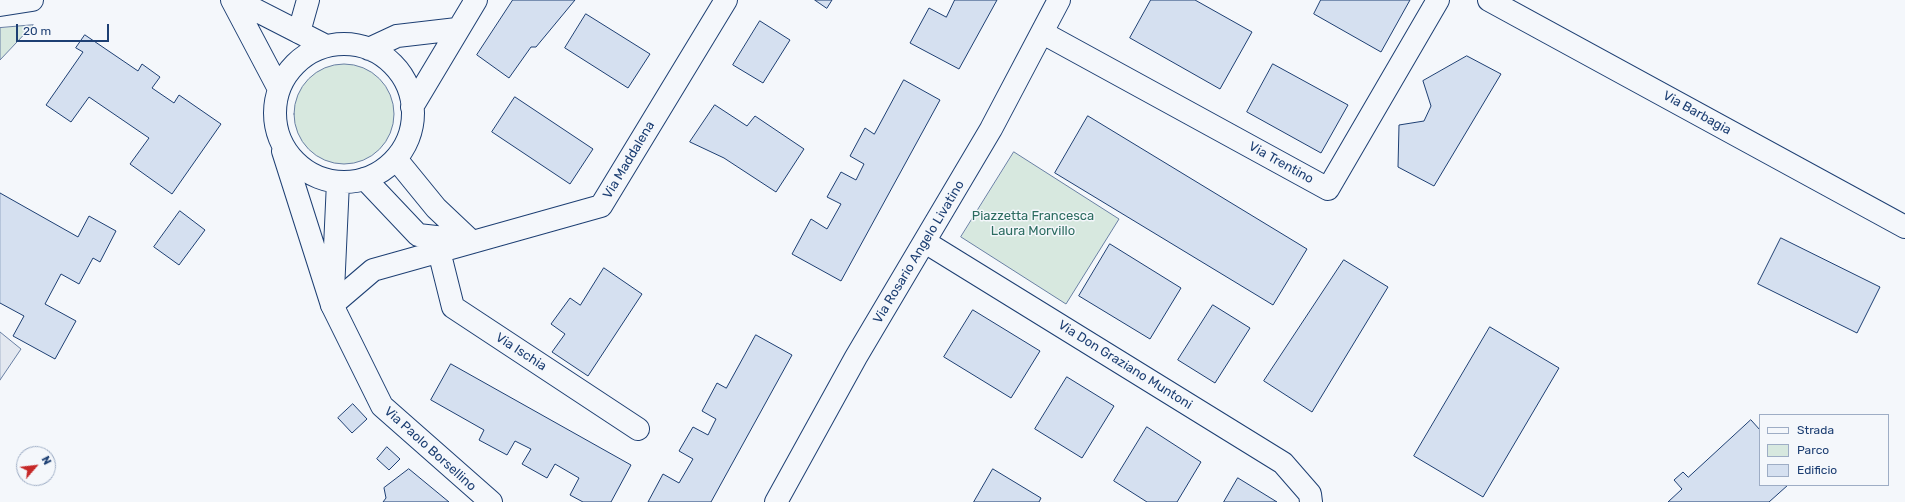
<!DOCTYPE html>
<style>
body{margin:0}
#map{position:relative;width:1905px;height:502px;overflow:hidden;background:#f4f7fb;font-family:Rubik,sans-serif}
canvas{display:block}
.legend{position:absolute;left:1759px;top:414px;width:130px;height:72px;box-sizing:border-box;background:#f4f7fb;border:1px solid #9eadc5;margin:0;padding:5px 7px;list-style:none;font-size:12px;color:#1d3f73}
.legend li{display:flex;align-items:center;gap:8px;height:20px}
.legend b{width:20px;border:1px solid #9eadc5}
.north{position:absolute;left:16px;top:446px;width:40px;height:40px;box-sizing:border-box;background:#f4f7fb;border:1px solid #9eadc5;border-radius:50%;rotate:62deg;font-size:11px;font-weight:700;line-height:16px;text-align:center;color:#1d3f73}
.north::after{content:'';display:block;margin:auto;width:14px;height:18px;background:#c62828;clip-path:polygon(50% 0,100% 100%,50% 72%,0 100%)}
.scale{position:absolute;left:16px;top:24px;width:93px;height:18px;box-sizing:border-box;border:2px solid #1d3f73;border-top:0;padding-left:5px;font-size:12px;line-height:14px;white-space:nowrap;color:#1d3f73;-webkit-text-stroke:3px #f4f7fb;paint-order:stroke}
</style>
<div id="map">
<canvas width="1905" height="502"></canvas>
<ul class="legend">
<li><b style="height:5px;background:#f4f7fb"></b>Strada</li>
<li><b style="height:11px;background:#d7e8df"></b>Parco</li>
<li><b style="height:11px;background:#d5e0f0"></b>Edificio</li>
</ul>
<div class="north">N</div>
<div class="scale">20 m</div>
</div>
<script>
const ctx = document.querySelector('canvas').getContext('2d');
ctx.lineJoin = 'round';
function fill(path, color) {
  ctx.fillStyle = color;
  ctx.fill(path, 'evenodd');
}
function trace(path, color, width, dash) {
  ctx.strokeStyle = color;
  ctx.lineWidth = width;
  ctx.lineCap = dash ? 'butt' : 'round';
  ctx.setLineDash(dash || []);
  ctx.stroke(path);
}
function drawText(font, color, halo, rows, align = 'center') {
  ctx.font = font + ' Rubik,sans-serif';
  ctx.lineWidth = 3;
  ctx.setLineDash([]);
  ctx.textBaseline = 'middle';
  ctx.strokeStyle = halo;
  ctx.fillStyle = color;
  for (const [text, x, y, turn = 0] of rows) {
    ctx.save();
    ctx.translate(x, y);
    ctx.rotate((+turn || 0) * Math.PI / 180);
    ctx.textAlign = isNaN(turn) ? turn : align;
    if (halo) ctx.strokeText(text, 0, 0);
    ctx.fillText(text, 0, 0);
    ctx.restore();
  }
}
const green = new Path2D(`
 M 33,25 L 0,60 L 0,28 Z
 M294 114a50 50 0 1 1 100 0a50 50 0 1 1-100 0Z
 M 1014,152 L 1119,219 L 1066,304 L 961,237 Z`);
fill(green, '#d7e8df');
trace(green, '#687fa3', 1);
const parking = new Path2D(`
 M 0,332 L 21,349 L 0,380 Z`);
fill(parking, '#e3e8f0');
trace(parking, '#687fa3', 1);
const building = new Path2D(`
 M 513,0 L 575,0 L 536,47 L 531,47 L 509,78 L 477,55 Z
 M 815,0 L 832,0 L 827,8 Z
 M 955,0 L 997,0 L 959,69 L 910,43 L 929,8 L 946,17 Z
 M 1151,0 L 1195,0 L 1252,32 L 1220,89 L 1130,38 Z
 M 1321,0 L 1410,0 L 1381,52 L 1314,14 Z
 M 586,14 L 650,54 L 628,88 L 565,48 Z
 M 760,21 L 790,40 L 763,83 L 733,65 Z
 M 85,35 L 138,71 L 142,64 L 160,77 L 152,88 L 174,103 L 179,95 L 221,124 L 172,194 L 130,164 L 149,138 L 89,97 L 71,122 L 46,105 L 83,52 L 76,48 Z
 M 1467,56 L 1501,74 L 1434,186 L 1398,167 L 1399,125 L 1424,121 L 1431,106 L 1423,81 Z
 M 1273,64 L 1348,105 L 1321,153 L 1247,112 Z
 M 904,80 L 940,100 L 841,281 L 792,254 L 811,219 L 827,229 L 841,204 L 827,197 L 841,172 L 856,180 L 864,164 L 850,156 L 865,128 L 874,134 Z
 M 515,97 L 593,149 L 570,184 L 492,132 Z
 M 715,105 L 747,126 L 755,116 L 804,149 L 776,192 L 724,158 L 690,142 Z
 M 1088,116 L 1307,249 L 1273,305 L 1055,173 Z
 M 0,193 L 78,237 L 89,216 L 116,231 L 100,262 L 93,258 L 79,284 L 61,274 L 45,304 L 76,321 L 55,359 L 13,336 L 24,316 L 0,303 Z
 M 180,211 L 205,230 L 179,265 L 154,247 Z
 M 1781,238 L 1880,287 L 1857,333 L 1758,284 Z
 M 1110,244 L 1181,288 L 1150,339 L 1079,296 Z
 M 1344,260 L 1388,287 L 1312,412 L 1264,381 Z
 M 604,268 L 642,294 L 588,376 L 552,352 L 565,334 L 551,324 L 570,298 L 580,305 Z
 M 1213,305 L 1250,328 L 1215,383 L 1178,360 Z
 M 973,310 L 1040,351 L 1011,398 L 944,357 Z
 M 1490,327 L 1559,368 L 1483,497 L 1414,456 Z
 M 756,335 L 792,355 L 711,502 L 648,502 L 663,474 L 679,483 L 693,459 L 679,451 L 693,427 L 708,435 L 716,419 L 702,411 L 717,383 L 726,388 Z
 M 451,364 L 631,465 L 611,502 L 583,502 L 570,495 L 579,478 L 555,464 L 547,478 L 522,464 L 531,449 L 515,441 L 507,455 L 479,440 L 484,430 L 431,400 Z
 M 1067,377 L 1114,406 L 1082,458 L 1035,429 Z
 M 353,404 L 367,419 L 352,433 L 338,418 Z
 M 1751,420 L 1760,430 L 1760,485 L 1788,485 L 1769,502 L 1668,502 L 1682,489 L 1674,480 L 1683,472 L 1688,477 Z
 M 1147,427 L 1201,462 L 1177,502 L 1147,502 L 1114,481 Z
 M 387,447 L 400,459 L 389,470 L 377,459 Z
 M 409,469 L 449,502 L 383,502 L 386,498 L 384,488 Z
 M 993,469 L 1041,498 L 1039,502 L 974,502 Z
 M 1238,478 L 1277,502 L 1224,502 Z`);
fill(building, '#d5e0f0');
trace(building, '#1d3f73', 1);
const minor = new Path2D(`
 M 1489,0 L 1905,227
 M 299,32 L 308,0
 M 1043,33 L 1328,189 L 1438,0
 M 396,159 L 436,208 L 472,242
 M 365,179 L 418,235 L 463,240
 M 925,242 L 1283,463 L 1310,494 L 1311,502
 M 439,251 L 453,307 L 638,429
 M 332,305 L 373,270 L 601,206 L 726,0
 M 776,502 L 856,357 L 991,129 L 1059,0`);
const tertiary = new Path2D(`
 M 232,0 L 279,89
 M 236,0 L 326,46
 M 0,5 L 32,0
 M275 113a69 69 0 1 1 138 0a69 69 0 1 1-138 0Z
 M 369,49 L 397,36 L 457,29
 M 412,107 L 476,0
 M 283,151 L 332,305 L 382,406 L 491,502
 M 333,291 L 338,182`);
trace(minor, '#1d3f73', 24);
trace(tertiary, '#1d3f73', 24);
trace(minor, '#f4f7fb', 22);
trace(tertiary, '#f4f7fb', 22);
drawText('13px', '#1d3f73', '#f4f7fb', [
 ["Via Barbagia",1697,113,29],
 ["Via Maddalena",629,160,-59],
 ["Via Trentino",1281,163,29],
 ["Via Rosario Angelo Livatino",919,252,-59],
 ["Via Ischia",521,352,33],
 ["Via Don Graziano Muntoni",1125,365,32],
 ["Via Paolo Borsellino",430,449,42]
]);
drawText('13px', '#2c6c60', '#f4f7fb', [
 ["Piazzetta Francesca",1033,216],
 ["Laura Morvillo",1033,231]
]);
</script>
